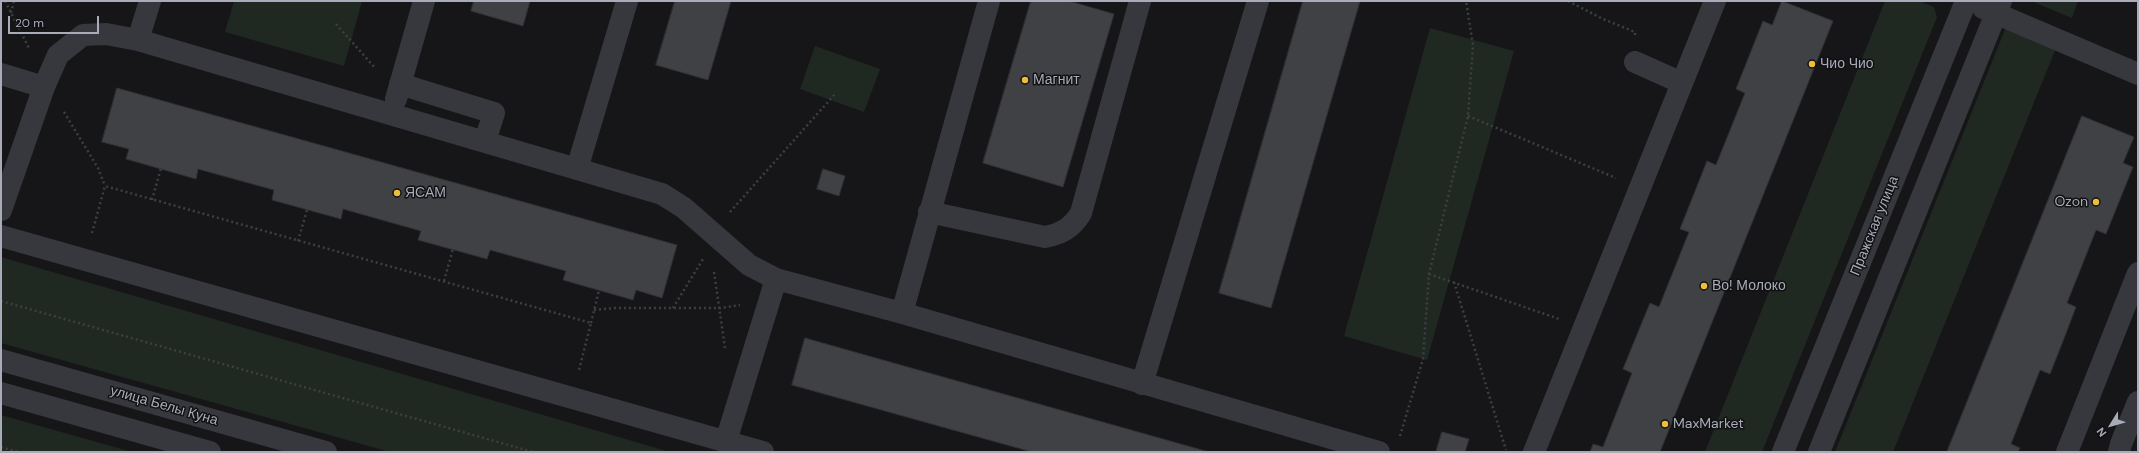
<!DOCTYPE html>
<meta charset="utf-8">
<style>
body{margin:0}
#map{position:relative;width:2139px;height:453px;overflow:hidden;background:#161618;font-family:"DM Sans",sans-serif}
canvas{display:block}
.frame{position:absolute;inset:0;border:2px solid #a8acb8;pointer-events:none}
.north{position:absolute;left:2091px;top:405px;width:40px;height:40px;-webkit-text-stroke:3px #111113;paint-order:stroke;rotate:233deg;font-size:11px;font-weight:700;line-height:16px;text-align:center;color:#a8acb8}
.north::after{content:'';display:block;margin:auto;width:14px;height:18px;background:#a8acb8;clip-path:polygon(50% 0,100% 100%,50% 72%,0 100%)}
.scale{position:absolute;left:8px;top:16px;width:91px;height:18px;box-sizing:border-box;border:2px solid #a8acb8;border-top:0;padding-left:5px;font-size:12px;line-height:14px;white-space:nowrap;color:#a8acb8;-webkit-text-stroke:3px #111113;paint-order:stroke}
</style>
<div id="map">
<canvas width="2139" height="453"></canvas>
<div class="frame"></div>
<div class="north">N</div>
<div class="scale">20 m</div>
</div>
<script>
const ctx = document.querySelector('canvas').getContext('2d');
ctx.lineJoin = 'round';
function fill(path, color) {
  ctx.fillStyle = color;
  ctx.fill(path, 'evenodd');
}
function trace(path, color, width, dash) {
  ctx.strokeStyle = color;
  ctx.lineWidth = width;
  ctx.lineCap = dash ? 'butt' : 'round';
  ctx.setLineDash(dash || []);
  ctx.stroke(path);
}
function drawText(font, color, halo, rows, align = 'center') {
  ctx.font = font + ' "DM Sans",sans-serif';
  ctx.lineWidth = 3;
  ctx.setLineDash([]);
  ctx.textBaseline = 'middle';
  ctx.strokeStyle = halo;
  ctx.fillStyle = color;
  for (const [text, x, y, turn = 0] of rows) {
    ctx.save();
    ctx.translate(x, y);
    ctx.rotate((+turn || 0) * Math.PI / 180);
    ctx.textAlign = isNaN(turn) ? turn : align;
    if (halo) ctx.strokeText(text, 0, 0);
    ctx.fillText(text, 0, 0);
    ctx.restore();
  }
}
fill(new Path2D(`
 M 234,1 L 362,1 L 344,66 L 225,32 Z
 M 1885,1 L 1919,1 L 1934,7 L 1937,17 L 1762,452 L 1705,452 Z
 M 2031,1 L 2078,1 L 2072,18 Z
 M 2006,27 L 2056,48 L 1893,452 L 1835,452 Z
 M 1430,28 L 1514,51 L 1427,360 L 1344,336 Z
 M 815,46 L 880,69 L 864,112 L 800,89 Z
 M 1,257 L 670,452 L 390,452 L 1,343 Z
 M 1,415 L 132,452 L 1,452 Z`), '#202822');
const building = new Path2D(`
 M 474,1 L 530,1 L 523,26 L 471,11 Z
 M 675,1 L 731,1 L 708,80 L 656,65 Z
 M 1031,1 L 1069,1 L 1114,14 L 1063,187 L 983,163 Z
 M 1303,1 L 1360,1 L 1271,308 L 1219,293 Z
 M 1782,1 L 1833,21 L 1660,452 L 1590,452 L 1593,444 L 1603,447 L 1632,373 L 1623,369 L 1636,337 L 1650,303 L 1659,307 L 1689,232 L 1680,229 L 1707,161 L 1716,165 L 1745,93 L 1736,89 L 1763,21 L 1772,25 Z
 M 117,88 L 677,245 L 662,298 L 636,290 L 633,300 L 563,280 L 566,271 L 490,250 L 487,259 L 418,240 L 421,231 L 343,209 L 341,219 L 272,200 L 274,190 L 198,169 L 196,179 L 126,159 L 129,149 L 102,142 Z
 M 2082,116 L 2134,137 L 2123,163 L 2133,167 L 2106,234 L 2096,230 L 2067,303 L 2076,307 L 2063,341 L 2050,374 L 2040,370 L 2011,444 L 2020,448 L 2018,452 L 1947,452 Z
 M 823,169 L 845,176 L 839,196 L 817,189 Z
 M 805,338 L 1209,452 L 1032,452 L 792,385 Z
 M 1442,432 L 1469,439 L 1465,452 L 1436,452 Z`);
fill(building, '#404145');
trace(building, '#313034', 1);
trace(new Path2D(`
 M 5,1 L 30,50
 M 1568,1 L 1603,19 L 1635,32 L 1635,36
 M 11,13 L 14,1
 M 336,24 L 376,69
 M 64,112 L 98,168 L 105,186
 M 1468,116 L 1616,178
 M 152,200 L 161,168
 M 730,212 L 836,93
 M 92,233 L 105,186 L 591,323 L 579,370
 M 298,241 L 307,210
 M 714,272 L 725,348
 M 1429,274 L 1559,319
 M 444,281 L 453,249
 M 1454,282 L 1506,450
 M 1,301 L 533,452
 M 673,308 L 703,259
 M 594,310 L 615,308 L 720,308 L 740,305
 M 591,323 L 599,290
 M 1400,436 L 1423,359 L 1429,274 L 1468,116 L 1473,45 L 1466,1
 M 1,447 L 18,452`), '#3d3f44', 2.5, [2, 3]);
trace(new Path2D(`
 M 1983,8 L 2138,74
 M 138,40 L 150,1
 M 1635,62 L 1682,83
 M 1,74 L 44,87
 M 400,84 L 494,113 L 485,141
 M 396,99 L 424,1
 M 577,169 L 627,1
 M 1,210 L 44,87 L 58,55 L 83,35 L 106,34 L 138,40 L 662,194 L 684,208 L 749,265 L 776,279 L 902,313 L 1379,452
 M 929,212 L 1045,237 C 1061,234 1072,228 1081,213 L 1140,1
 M 1,236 L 763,452
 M 902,313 L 989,1
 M 1,360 L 326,452
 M 1142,384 L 1258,1
 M 1,393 L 210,452
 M 726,441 L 776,279
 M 1534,452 L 1715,1
 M 1783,452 L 1966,1
 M 1819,452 L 2001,1
 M 2067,452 L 2138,273
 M 2119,452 L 2121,444 L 2138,402`), '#37383d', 22);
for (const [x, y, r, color] of [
 [1812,64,4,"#efbe38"],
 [1025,80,4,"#efbe38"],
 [397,193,4,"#efbe38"],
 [2096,202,4,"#efbe38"],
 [1704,286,4,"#efbe38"],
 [1665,424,4,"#efbe38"]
]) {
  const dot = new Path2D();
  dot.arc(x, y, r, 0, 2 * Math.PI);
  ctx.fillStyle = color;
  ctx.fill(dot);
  trace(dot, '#111113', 1.5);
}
drawText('14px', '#a8acb8', '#111113', [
 ["Чио Чио",1820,64],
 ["Магнит",1033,80],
 ["ЯСАМ",405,193],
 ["Ozon",2088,202,"right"],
 ["Во! Молоко",1712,286],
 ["MaxMarket",1673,424]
], 'left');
drawText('14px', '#a8acb8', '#111113', [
 ["Пражская улица",1875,226,-68],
 ["улица Белы Куна",164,406,16]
]);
</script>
